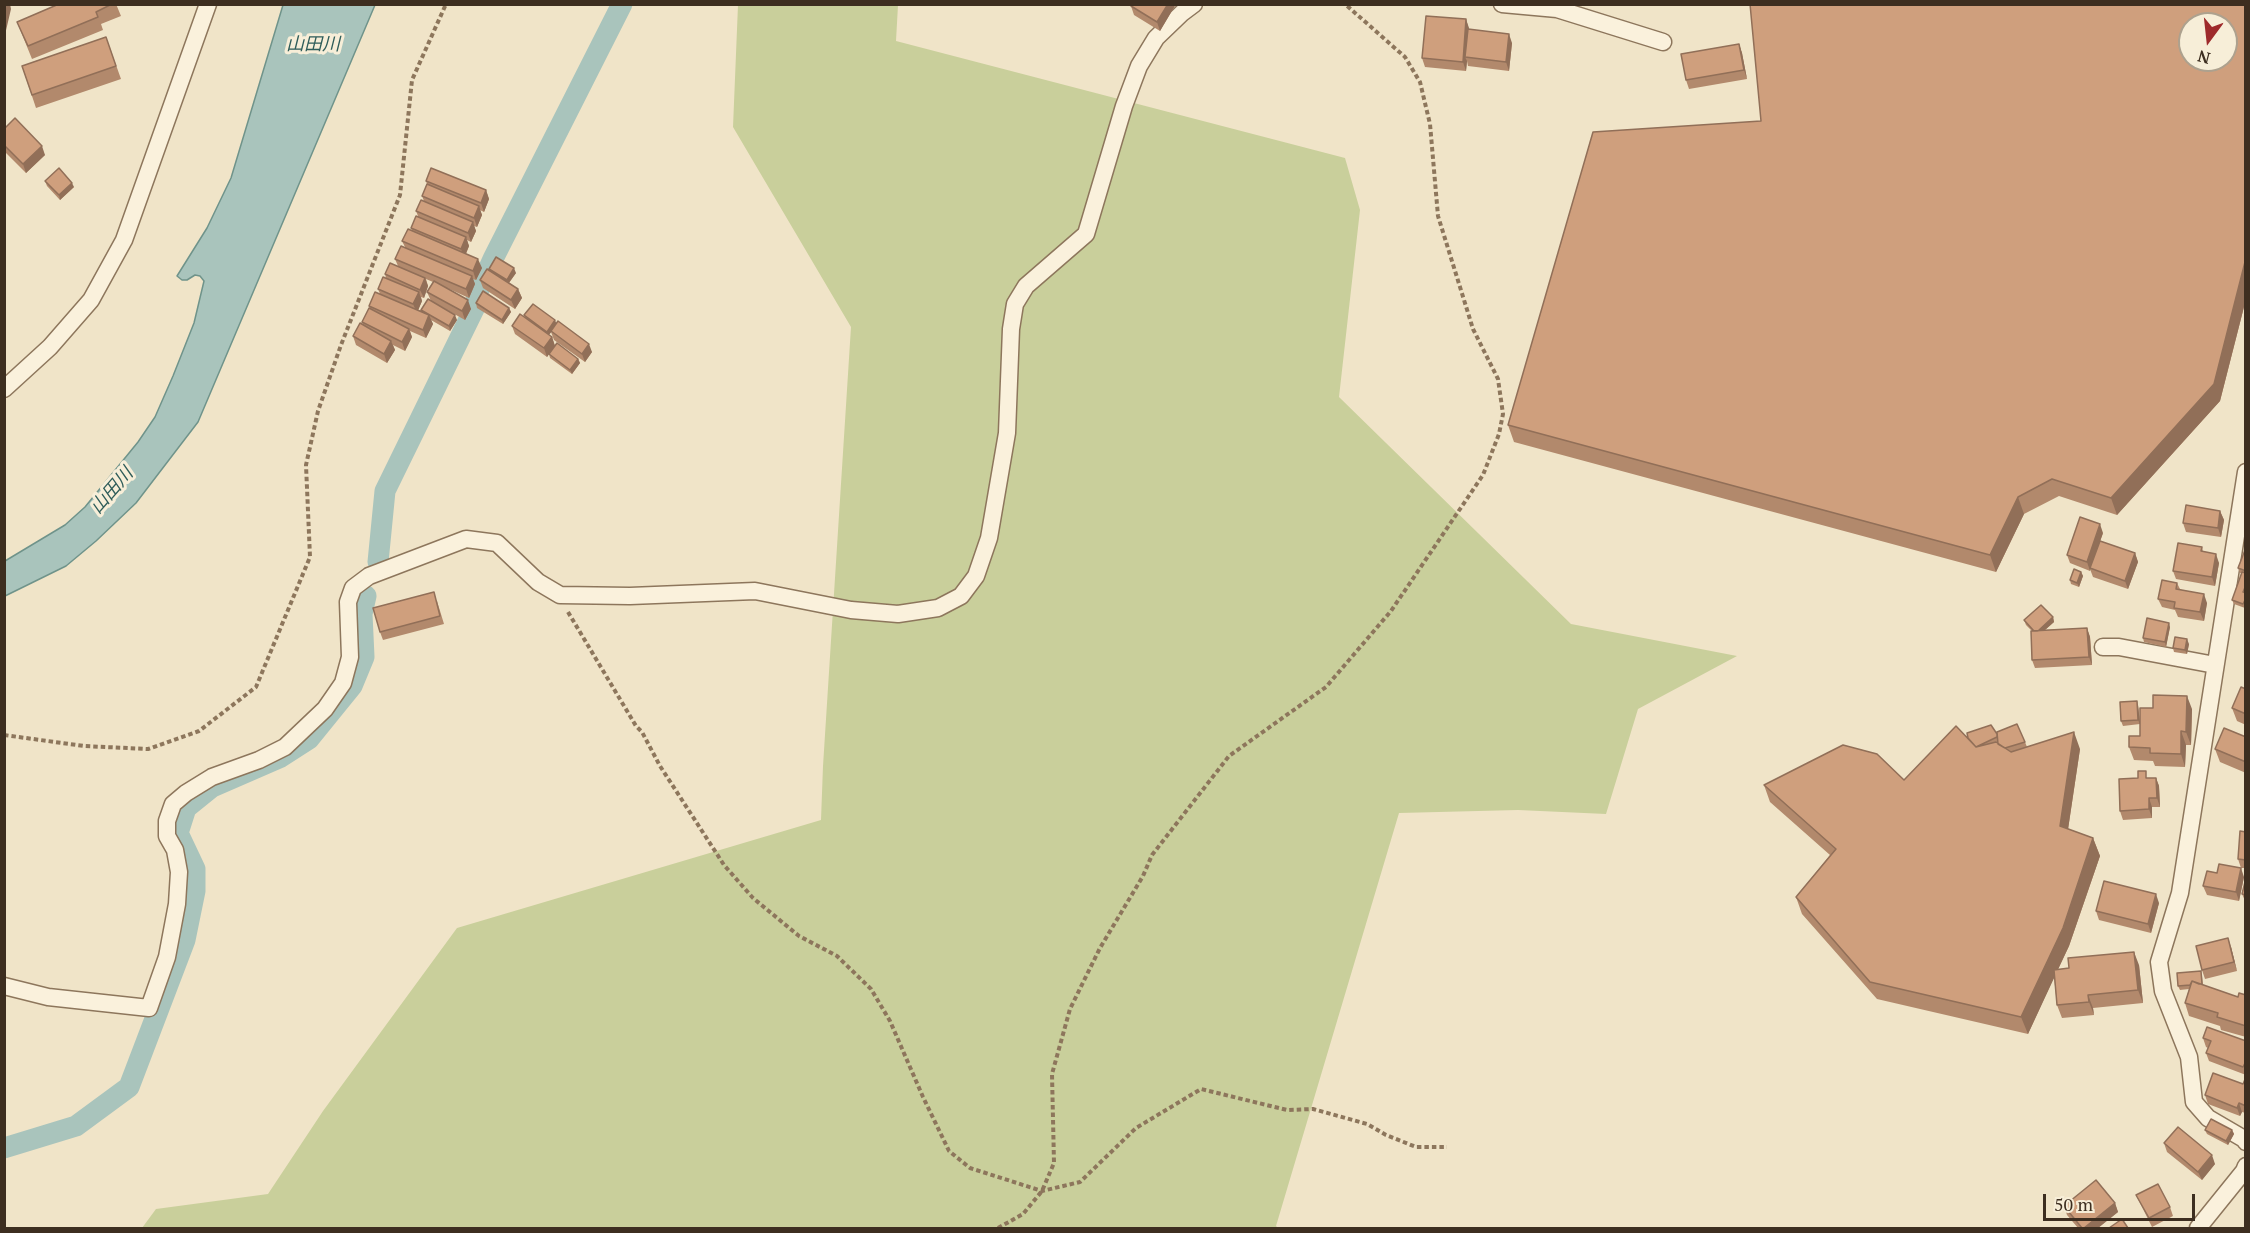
<!DOCTYPE html>
<meta charset="utf-8">
<style>
body{margin:0}
#map{position:relative;width:2250px;height:1233px;overflow:hidden;background:#f0e4c8;font-family:"PT Serif",serif}
canvas{display:block}
.frame{position:absolute;inset:0;border:6px solid #3d2e20;pointer-events:none}
.north{position:absolute;left:2178px;top:12px;width:60px;height:60px;box-sizing:border-box;background:#f7eed8;border:2px solid #ada18e;border-radius:50%;rotate:195deg;font-size:16px;font-weight:700;line-height:24px;text-align:center;color:#3d2e20}
.north::after{content:'';display:block;margin:auto;width:21px;height:27px;background:#9e2a2b;clip-path:polygon(50% 0,100% 100%,50% 72%,0 100%)}
.scale{position:absolute;left:2043px;top:1194px;width:152px;height:27px;box-sizing:border-box;border:3px solid #3d2e20;border-top:0;padding-left:8px;font-size:18px;line-height:21px;white-space:nowrap;color:#3d2e20;-webkit-text-stroke:4px #f7eed8;paint-order:stroke}
</style>
<div id="map">
<canvas width="2250" height="1233"></canvas>
<div class="frame"></div>
<div class="north">N</div>
<div class="scale">50 m</div>
</div>
<script>
const ctx = document.querySelector('canvas').getContext('2d');
ctx.lineJoin = 'round';
function fill(path, color) {
  ctx.fillStyle = color;
  ctx.fill(path, 'evenodd');
}
function trace(path, color, width, dash) {
  ctx.strokeStyle = color;
  ctx.lineWidth = width;
  ctx.lineCap = dash ? 'butt' : 'round';
  ctx.setLineDash(dash || []);
  ctx.stroke(path);
}
function drawText(font, color, halo, rows, align = 'center') {
  ctx.font = font + ' "PT Serif","Noto Sans JP",serif';
  ctx.lineWidth = 6;
  ctx.setLineDash([]);
  ctx.textBaseline = 'middle';
  ctx.strokeStyle = halo;
  ctx.fillStyle = color;
  for (const [text, x, y, turn = 0] of rows) {
    ctx.save();
    ctx.translate(x, y);
    ctx.rotate((+turn || 0) * Math.PI / 180);
    ctx.textAlign = isNaN(turn) ? turn : align;
    if (halo) ctx.strokeText(text, 0, 0);
    ctx.fillText(text, 0, 0);
    ctx.restore();
  }
}
fill(new Path2D(`
 M 738,5 L 898,5 L 896,41 L 1345,158 L 1360,210 L 1339,397 L 1571,624 L 1737,656 L 1638,709 L 1606,814 L 1518,810 L 1399,813 L 1276,1226 L 1278,1228 L 142,1228 L 156,1209 L 268,1194 L 323,1111 L 457,928 L 821,820 L 823,766 L 851,327 L 733,127 Z`), '#c9cf9b');
const water = new Path2D(`
 M 283,5 L 375,5 L 198,422 L 136,503 L 96,541 L 66,566 L 5,596 L 5,561 L 65,525 L 85,507 L 138,442 L 155,417 L 173,376 L 194,323 L 204,281 L 200,276 L 195,275 L 187,280 L 182,280 L 177,276 L 207,228 L 231,178 Z`);
fill(water, '#a9c4bc');
trace(water, '#6f938a', 1.5);
trace(new Path2D(`
 M 378,562 L 385,491 L 474,309 L 478,292 L 493,259 L 622,4
 M 4,1148 L 76,1126 L 129,1087 L 185,940 L 195,891 L 195,869 L 178,833 L 186,808 L 212,787 L 281,757 L 309,739 L 352,686 L 364,657 L 362,614 L 366,596`), '#a9c4bc', 21);
const minor = new Path2D(`
 M 1502,4 L 1557,9 L 1663,42
 M 4,389 L 50,347 L 91,300 L 124,240 L 208,4
 M 2246,472 L 2180,893 L 2159,962 L 2163,991 L 2189,1057 L 2194,1102 L 2208,1118 L 2244,1139 L 2246,1142
 M 2103,647 L 2119,647 L 2215,665
 M 4,986 L 48,997 L 149,1008 L 167,957 L 177,904 L 179,872 L 175,850 L 167,836 L 167,821 L 173,804 L 186,793 L 212,777 L 259,760 L 285,747 L 325,709 L 343,683 L 350,657 L 348,602 L 353,588 L 369,576 L 466,539 L 497,543 L 538,582 L 560,595 L 630,596 L 755,591 L 851,610 L 898,614 L 938,608 L 961,596 L 976,576 L 989,538 L 1007,433 L 1011,329 L 1015,304 L 1026,286 L 1086,234 L 1124,106 L 1139,66 L 1156,38 L 1182,13 L 1194,4
 M 2198,1228 L 2244,1171 L 2246,1166`);
trace(minor, '#8d765c', 19);
trace(new Path2D(`
 M 568,612 L 636,726 L 642,732 L 660,766 L 724,865 L 753,898 L 799,936 L 837,956 L 871,989 L 890,1021 L 923,1097 L 949,1151 L 970,1168 L 1042,1191 L 1080,1182 L 1136,1128 L 1201,1089 L 1287,1110 L 1313,1109 L 1367,1124 L 1386,1135 L 1416,1147 L 1447,1147
 M 4,735 L 84,746 L 148,749 L 199,731 L 256,687 L 310,557 L 306,465 L 318,411 L 341,345 L 400,195 L 412,80 L 446,4
 M 998,1228 L 1023,1214 L 1042,1191 L 1054,1163 L 1052,1074 L 1070,1009 L 1100,948 L 1143,876 L 1152,855 L 1229,756 L 1326,687 L 1391,611 L 1483,475 L 1499,434 L 1503,414 L 1498,379 L 1473,329 L 1438,216 L 1430,124 L 1420,82 L 1405,57 L 1345,4`), '#8d765c', 4, [4.5, 3]);
trace(minor, '#faf1dc', 16);
fill(new Path2D(`
 M 59,4 L 116,4 L 121,16 L 101,24 L 103,30 L 32,59 L 17,22 Z
 M 1176,4 L 1160,31 L 1134,15 L 1131,6 Z
 M 2246,4 L 2246,299 L 2220,401 L 2117,515 L 2059,496 L 2024,514 L 1996,572 L 1514,442 L 1508,425 L 1761,121 Z
 M 1466,19 L 1469,30 L 1512,43 L 1509,71 L 1468,66 L 1467,61 L 1466,71 L 1425,67 L 1422,58 Z
 M 106,37 L 121,79 L 36,108 L 22,66 Z
 M 1739,44 L 1742,53 L 1747,79 L 1689,89 L 1686,80 Z
 M 4,129 L 45,155 L 26,173 L 4,151 Z
 M 45,181 L 74,187 L 60,200 L 47,186 Z
 M 426,181 L 486,190 L 489,199 L 484,212 L 480,210 L 482,215 L 477,227 L 474,226 L 476,231 L 471,242 L 467,240 L 469,246 L 466,254 L 482,268 L 476,280 L 473,279 L 475,284 L 469,298 L 447,288 L 471,309 L 465,320 L 431,301 L 427,292 L 433,282 L 426,279 L 428,286 L 424,298 L 421,297 L 422,301 L 418,310 L 457,320 L 450,331 L 431,320 L 433,324 L 426,338 L 410,331 L 412,337 L 405,351 L 393,345 L 395,350 L 387,363 L 356,345 L 353,336 L 363,325 L 362,322 L 370,309 L 369,306 L 380,294 L 378,289 L 386,278 L 385,274 L 398,266 L 395,259 L 405,247 L 402,241 L 412,231 L 411,228 L 418,216 L 416,211 L 424,201 L 422,196 L 427,184 Z
 M 489,269 L 516,273 L 509,283 L 518,289 L 522,298 L 515,309 L 483,288 L 480,280 L 490,271 Z
 M 476,303 L 509,308 L 511,312 L 503,324 L 477,308 Z
 M 524,315 L 556,324 L 592,352 L 585,362 L 554,340 L 551,332 L 549,335 L 552,337 L 555,346 L 578,359 L 580,363 L 572,374 L 550,358 L 549,354 L 547,357 L 515,334 L 512,326 L 525,319 Z
 M 2220,511 L 2224,520 L 2221,537 L 2186,532 L 2183,523 Z
 M 2103,533 L 2100,541 L 2135,553 L 2138,562 L 2128,589 L 2093,577 L 2090,569 L 2090,571 L 2070,563 L 2067,555 Z
 M 2202,547 L 2203,552 L 2219,563 L 2215,586 L 2176,579 L 2173,571 Z
 M 2245,550 L 2246,607 L 2245,608 L 2234,604 L 2232,600 L 2242,573 L 2240,573 L 2238,568 Z
 M 2081,572 L 2083,576 L 2079,587 L 2071,584 L 2070,580 Z
 M 2177,583 L 2180,589 L 2207,603 L 2204,621 L 2178,617 L 2175,610 L 2162,607 L 2158,599 Z
 M 437,601 L 444,624 L 383,640 L 380,632 Z
 M 2053,617 L 2054,622 L 2045,630 L 2087,628 L 2090,637 L 2092,665 L 2035,668 L 2032,660 L 2032,631 L 2026,625 L 2024,620 Z
 M 2170,627 L 2166,647 L 2144,642 L 2143,638 Z
 M 2189,644 L 2187,654 L 2174,652 L 2173,648 Z
 M 2246,689 L 2246,725 L 2237,721 L 2232,708 Z
 M 2138,705 L 2140,722 L 2192,709 L 2191,745 L 2186,745 L 2185,767 L 2155,766 L 2153,761 L 2134,760 L 2129,747 L 2140,736 L 2140,724 L 2123,726 L 2121,721 Z
 M 1997,734 L 2025,742 L 2027,747 L 2080,749 L 2068,829 L 2093,838 L 2100,856 L 2069,946 L 2058,969 L 2139,965 L 2143,1003 L 2093,1008 L 2094,1015 L 2062,1018 L 2057,1005 L 2054,977 L 2028,1034 L 1877,999 L 1802,914 L 1796,897 L 1830,855 L 1770,802 L 1764,785 L 1904,780 L 1968,738 Z
 M 2246,737 L 2246,773 L 2220,762 L 2215,749 Z
 M 2149,778 L 2156,778 L 2159,786 L 2160,807 L 2152,807 L 2152,818 L 2123,820 L 2120,811 Z
 M 2246,832 L 2246,868 L 2241,868 L 2238,859 Z
 M 2217,873 L 2244,877 L 2239,901 L 2207,895 L 2203,886 Z
 M 2246,878 L 2246,903 L 2242,894 Z
 M 2159,903 L 2151,933 L 2099,920 L 2096,911 Z
 M 2231,947 L 2237,971 L 2205,979 L 2202,970 Z
 M 2202,976 L 2203,985 L 2238,997 L 2246,995 L 2246,1037 L 2221,1030 L 2220,1026 L 2189,1016 L 2185,1003 L 2189,989 L 2180,990 L 2178,986 Z
 M 2203,1038 L 2246,1041 L 2246,1075 L 2209,1061 L 2206,1053 L 2208,1048 L 2206,1047 Z
 M 2246,1077 L 2246,1113 L 2242,1112 L 2240,1116 L 2208,1104 L 2205,1095 L 2243,1084 Z
 M 2205,1130 L 2232,1130 L 2234,1134 L 2228,1145 L 2207,1134 Z
 M 2164,1143 L 2215,1164 L 2202,1180 L 2167,1152 Z
 M 2136,1195 L 2170,1207 L 2173,1216 L 2152,1227 Z
 M 2115,1203 L 2118,1212 L 2098,1228 L 2078,1228 L 2067,1215 L 2064,1206 Z`), '#b2896c');
fill(new Path2D(`
 M 7,4 L 10,4 L 11,9 L 4,39 L 4,16 Z
 M 1168,4 L 1176,4 L 1160,31 L 1157,22 Z
 M 1466,19 L 1469,28 L 1467,57 L 1465,57 L 1467,61 L 1466,71 L 1463,62 Z
 M 1509,34 L 1512,43 L 1509,71 L 1506,62 Z
 M 1739,44 L 1742,53 L 1747,79 L 1744,70 Z
 M 42,146 L 45,155 L 26,173 L 23,164 Z
 M 72,183 L 74,187 L 60,200 L 59,195 Z
 M 486,190 L 489,199 L 484,212 L 481,203 Z
 M 479,206 L 482,215 L 477,227 L 474,218 Z
 M 473,222 L 476,231 L 471,242 L 468,233 Z
 M 466,237 L 469,246 L 464,258 L 461,249 Z
 M 2246,258 L 2246,299 L 2220,401 L 2117,515 L 2111,498 Z
 M 478,259 L 482,268 L 476,280 L 473,271 Z
 M 514,268 L 516,273 L 508,284 L 507,280 Z
 M 472,276 L 475,284 L 469,298 L 466,289 Z
 M 425,278 L 428,286 L 424,298 L 420,290 Z
 M 518,289 L 522,298 L 515,309 L 511,300 Z
 M 419,292 L 422,301 L 417,313 L 413,304 Z
 M 468,300 L 471,309 L 465,320 L 462,311 Z
 M 509,308 L 511,312 L 503,324 L 502,320 Z
 M 429,315 L 433,324 L 426,338 L 423,330 Z
 M 455,315 L 457,320 L 450,331 L 449,326 Z
 M 555,320 L 557,325 L 548,336 L 547,332 Z
 M 409,329 L 412,337 L 405,351 L 402,342 Z
 M 552,337 L 555,346 L 547,357 L 544,348 Z
 M 391,341 L 395,350 L 387,363 L 384,354 Z
 M 589,344 L 592,352 L 585,362 L 582,354 Z
 M 578,359 L 580,363 L 572,374 L 570,370 Z
 M 2018,497 L 2024,514 L 1996,572 L 1990,555 Z
 M 2220,511 L 2224,520 L 2221,537 L 2218,528 Z
 M 2100,524 L 2103,533 L 2090,571 L 2087,562 Z
 M 2135,553 L 2138,562 L 2128,589 L 2125,581 Z
 M 2216,554 L 2219,563 L 2215,586 L 2212,577 Z
 M 2081,572 L 2083,576 L 2079,587 L 2077,583 Z
 M 2204,594 L 2207,603 L 2204,621 L 2200,612 Z
 M 2053,617 L 2054,622 L 2037,637 L 2036,633 Z
 M 2169,623 L 2170,627 L 2166,647 L 2165,642 Z
 M 2087,628 L 2090,637 L 2092,665 L 2089,657 Z
 M 2187,639 L 2189,644 L 2187,654 L 2185,650 Z
 M 2187,696 L 2192,709 L 2191,745 L 2186,732 Z
 M 2137,701 L 2138,705 L 2140,724 L 2138,720 Z
 M 2181,731 L 2186,745 L 2185,767 L 2181,754 Z
 M 2074,732 L 2080,749 L 2066,843 L 2060,826 Z
 M 2156,778 L 2159,786 L 2160,807 L 2157,798 Z
 M 2149,798 L 2152,807 L 2152,818 L 2149,809 Z
 M 2093,838 L 2100,856 L 2069,946 L 2028,1034 L 2021,1017 Z
 M 2241,868 L 2244,877 L 2239,901 L 2236,892 Z
 M 2156,894 L 2159,903 L 2151,933 L 2148,924 Z
 M 2228,938 L 2231,947 L 2237,971 L 2234,962 Z
 M 2134,952 L 2139,965 L 2143,1003 L 2138,990 Z
 M 2088,995 L 2093,1008 L 2094,1015 L 2089,1002 Z
 M 2239,1103 L 2242,1112 L 2240,1116 L 2237,1108 Z
 M 2232,1130 L 2234,1134 L 2228,1145 L 2226,1141 Z
 M 2212,1155 L 2215,1164 L 2202,1180 L 2198,1172 Z
 M 2115,1203 L 2118,1212 L 2098,1228 L 2084,1228 Z`), '#916f58');
const building = new Path2D(`
 M 4,4 L 7,4 L 4,16 Z
 M 59,4 L 112,4 L 96,12 L 98,17 L 28,46 L 17,22 Z
 M 1132,4 L 1168,4 L 1157,22 L 1131,6 Z
 M 1750,4 L 2246,4 L 2246,258 L 2214,384 L 2111,498 L 2052,479 L 2018,497 L 1990,555 L 1508,425 L 1593,132 L 1761,121 ZM 2190,24 L 2226,24 L 2226,60 L 2190,60 Z
 M 1426,16 L 1466,19 L 1463,62 L 1422,58 Z
 M 1468,29 L 1509,34 L 1506,62 L 1465,57 Z
 M 106,37 L 116,66 L 32,95 L 22,66 Z
 M 1739,44 L 1744,70 L 1686,80 L 1681,54 Z
 M 15,118 L 42,146 L 23,164 L 4,145 L 4,129 Z
 M 59,168 L 72,183 L 59,195 L 45,181 Z
 M 431,168 L 486,190 L 481,203 L 426,181 Z
 M 427,184 L 479,206 L 474,218 L 422,196 Z
 M 421,200 L 473,222 L 468,233 L 416,211 Z
 M 416,216 L 466,237 L 461,249 L 411,228 Z
 M 408,229 L 478,259 L 473,271 L 402,241 Z
 M 401,246 L 472,276 L 466,289 L 395,259 Z
 M 496,257 L 514,268 L 507,280 L 489,269 Z
 M 390,263 L 425,278 L 420,290 L 385,274 Z
 M 487,269 L 518,289 L 511,300 L 480,280 Z
 M 383,277 L 419,292 L 413,304 L 378,289 Z
 M 434,281 L 468,300 L 462,311 L 427,292 Z
 M 483,291 L 509,308 L 502,320 L 476,303 Z
 M 375,292 L 429,315 L 423,330 L 369,306 Z
 M 428,299 L 455,315 L 449,326 L 421,310 Z
 M 533,304 L 555,320 L 547,332 L 524,315 Z
 M 369,308 L 409,329 L 402,342 L 362,322 Z
 M 520,314 L 552,337 L 544,348 L 512,326 Z
 M 558,321 L 589,344 L 582,354 L 551,331 Z
 M 360,323 L 391,341 L 384,354 L 353,336 Z
 M 557,343 L 578,359 L 570,370 L 549,354 Z
 M 2186,505 L 2220,511 L 2218,528 L 2183,523 Z
 M 2080,517 L 2100,524 L 2087,562 L 2067,555 Z
 M 2100,541 L 2135,553 L 2125,581 L 2090,568 Z
 M 2178,543 L 2202,547 L 2201,551 L 2216,554 L 2212,577 L 2173,571 Z
 M 2245,550 L 2246,550 L 2246,571 L 2238,568 Z
 M 2074,569 L 2081,572 L 2077,583 L 2070,580 Z
 M 2242,572 L 2246,573 L 2246,585 L 2243,592 L 2246,593 L 2246,598 L 2243,604 L 2232,600 Z
 M 2162,580 L 2177,583 L 2176,589 L 2204,594 L 2200,612 L 2174,608 L 2175,602 L 2158,599 Z
 M 434,592 L 440,616 L 380,632 L 373,608 Z
 M 2041,605 L 2053,617 L 2038,631 L 2034,631 L 2024,620 Z
 M 2147,618 L 2169,623 L 2165,642 L 2143,638 Z
 M 2087,628 L 2089,657 L 2032,660 L 2031,631 Z
 M 2175,637 L 2187,639 L 2185,650 L 2173,648 Z
 M 2241,687 L 2246,689 L 2246,714 L 2232,708 Z
 M 2153,695 L 2187,696 L 2186,732 L 2181,731 L 2181,754 L 2150,753 L 2150,748 L 2129,747 L 2129,736 L 2140,736 L 2140,708 L 2153,708 Z
 M 2137,701 L 2138,720 L 2121,721 L 2120,702 Z
 M 2017,724 L 2025,742 L 2005,748 L 1998,744 L 1997,732 Z
 M 1991,725 L 1997,734 L 1997,737 L 1976,747 L 1968,738 L 1967,733 Z
 M 1956,726 L 1976,747 L 1996,742 L 2011,752 L 2074,732 L 2060,826 L 2093,838 L 2063,928 L 2021,1017 L 1870,982 L 1796,897 L 1836,849 L 1764,785 L 1843,745 L 1877,754 L 1904,780 Z
 M 2224,728 L 2246,737 L 2246,762 L 2215,749 Z
 M 2138,771 L 2146,771 L 2146,778 L 2156,778 L 2157,798 L 2149,798 L 2149,809 L 2120,811 L 2119,779 L 2138,778 Z
 M 2240,831 L 2246,832 L 2246,860 L 2238,859 Z
 M 2219,864 L 2241,868 L 2236,892 L 2203,886 L 2207,871 L 2217,873 Z
 M 2246,878 L 2246,895 L 2242,894 Z
 M 2104,881 L 2156,894 L 2148,924 L 2096,911 Z
 M 2228,938 L 2234,962 L 2202,970 L 2196,946 Z
 M 2134,952 L 2138,990 L 2088,995 L 2089,1002 L 2057,1005 L 2054,970 L 2069,968 L 2068,958 Z
 M 2201,971 L 2202,984 L 2199,984 L 2192,981 L 2190,985 L 2178,986 L 2177,973 Z
 M 2192,981 L 2238,997 L 2239,993 L 2246,995 L 2246,1026 L 2217,1017 L 2218,1013 L 2185,1003 Z
 M 2207,1027 L 2246,1041 L 2246,1061 L 2243,1067 L 2206,1053 L 2211,1041 L 2203,1038 Z
 M 2213,1073 L 2243,1084 L 2246,1077 L 2246,1106 L 2239,1103 L 2237,1108 L 2205,1095 Z
 M 2211,1119 L 2232,1130 L 2226,1141 L 2205,1130 Z
 M 2178,1127 L 2212,1155 L 2198,1172 L 2164,1143 Z
 M 2096,1180 L 2115,1203 L 2084,1228 L 2082,1228 L 2064,1206 Z
 M 2158,1184 L 2170,1207 L 2149,1218 L 2136,1195 Z
 M 2122,1219 L 2128,1228 L 2109,1228 Z`);
fill(building, '#cf9f7d');
trace(building, '#916f58', 1.5);
drawText('italic 18px', '#2f5d5a', '#f7eed8', [
 ["山田川",313,45],
 ["山田川",112,491,-49]
]);
</script>
